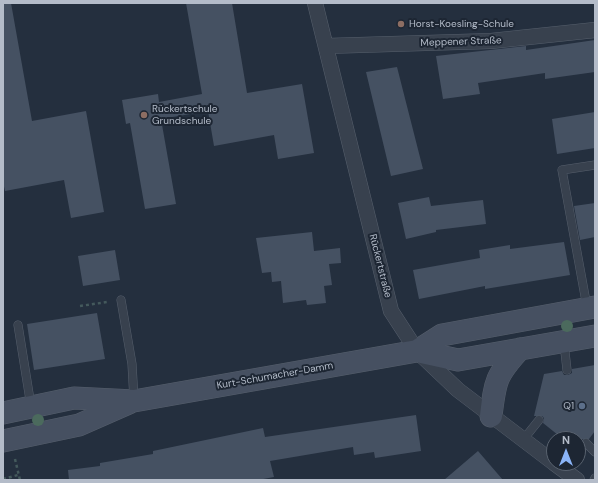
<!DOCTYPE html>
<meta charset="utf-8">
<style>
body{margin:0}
#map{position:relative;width:598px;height:483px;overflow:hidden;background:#242f3e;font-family:"DM Sans",sans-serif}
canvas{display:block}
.frame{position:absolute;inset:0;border:4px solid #b4bcc9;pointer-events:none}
.north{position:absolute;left:546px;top:431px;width:40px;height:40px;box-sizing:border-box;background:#1d2633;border:1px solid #59626f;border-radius:50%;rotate:0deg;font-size:11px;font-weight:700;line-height:16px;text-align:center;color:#b4bcc9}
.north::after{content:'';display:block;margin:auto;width:14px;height:18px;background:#8ab4f8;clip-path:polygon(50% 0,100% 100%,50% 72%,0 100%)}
</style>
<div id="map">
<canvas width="598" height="483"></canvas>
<div class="frame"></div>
<div class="north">N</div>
</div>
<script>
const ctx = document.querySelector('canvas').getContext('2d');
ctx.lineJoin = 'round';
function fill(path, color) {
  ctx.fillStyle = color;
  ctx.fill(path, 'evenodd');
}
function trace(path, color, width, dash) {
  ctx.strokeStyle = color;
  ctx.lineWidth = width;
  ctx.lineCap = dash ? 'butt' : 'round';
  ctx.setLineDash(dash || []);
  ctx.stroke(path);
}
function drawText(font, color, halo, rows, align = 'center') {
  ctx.font = font + ' "DM Sans",sans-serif';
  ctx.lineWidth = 4;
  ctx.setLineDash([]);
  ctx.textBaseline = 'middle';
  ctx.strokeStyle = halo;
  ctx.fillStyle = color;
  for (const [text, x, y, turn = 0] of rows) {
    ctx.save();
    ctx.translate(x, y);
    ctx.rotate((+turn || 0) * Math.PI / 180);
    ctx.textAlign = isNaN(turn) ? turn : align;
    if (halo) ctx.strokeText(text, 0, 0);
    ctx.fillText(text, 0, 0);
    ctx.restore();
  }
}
fill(new Path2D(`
 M 3,3 L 11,3 L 32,121 L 86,111 L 104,212 L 71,218 L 64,180 L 5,191 L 3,182 Z
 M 186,3 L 232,3 L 247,93 L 302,84 L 314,153 L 278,159 L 274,135 L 214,146 L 208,111 L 161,119 L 176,204 L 145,209 L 130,123 L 126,124 L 122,100 L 158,94 L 159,102 L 202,94 Z
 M 595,40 L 595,72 L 545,79 L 545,73 L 478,83 L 480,94 L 443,99 L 436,56 L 526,46 L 526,50 Z
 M 397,67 L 423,169 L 391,176 L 366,72 Z
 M 595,112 L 595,148 L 557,154 L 552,119 Z
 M 429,197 L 431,206 L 483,200 L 486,224 L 436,230 L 436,232 L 406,239 L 398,203 Z
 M 595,203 L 595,237 L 580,240 L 574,206 Z
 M 312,232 L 314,251 L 340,248 L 341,263 L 329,264 L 332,285 L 324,286 L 326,303 L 307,305 L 306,300 L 283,303 L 281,281 L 272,282 L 271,272 L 262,273 L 256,238 Z
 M 564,242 L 570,275 L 485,289 L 485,286 L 419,299 L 413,270 L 480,258 L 479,250 L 510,245 L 510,249 Z
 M 115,250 L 120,280 L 83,286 L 78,256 Z
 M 97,313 L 105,359 L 34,370 L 27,324 Z
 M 595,365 L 595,431 L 589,439 L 563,439 L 543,423 L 544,418 L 542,416 L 534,416 L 544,374 L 562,371 L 564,375 L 568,375 L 572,373 L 572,369 Z
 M 416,415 L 421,451 L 375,458 L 374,452 L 354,455 L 353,447 L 270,461 L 274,477 L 258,480 L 69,480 L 68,470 L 100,466 L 100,463 L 153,454 L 153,451 L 263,428 L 265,437 Z
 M 478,451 L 503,480 L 444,480 Z`), '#455162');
const service = new Path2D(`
 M 121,300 L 132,364 L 134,400
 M 587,307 L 562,170 L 595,165
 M 18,325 L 31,406
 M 564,343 L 567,370
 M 523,440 L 539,420
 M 586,443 L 595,452
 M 594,480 L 595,478`);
const minor = new Path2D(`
 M 315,3 L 391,311 L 417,351 L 458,390 L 554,463
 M 326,46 L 491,41 L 595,30
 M 554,463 L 577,480`);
const secondary = new Path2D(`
 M 417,351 L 442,335 L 595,307
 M 3,413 L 74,398 L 134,401 L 417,351 L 458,360 L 595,336
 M 491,416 C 495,381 496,375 520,349
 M 3,441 L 79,425 L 129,403`);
trace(service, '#565f6c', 9);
trace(minor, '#565f6c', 16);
trace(secondary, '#565f6c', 23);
trace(new Path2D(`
 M 80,306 L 107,302
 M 15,459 L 20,480
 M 3,479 L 18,475`), '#44595c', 2.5, [3, 3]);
trace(service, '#38414e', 8);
trace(minor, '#38414e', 15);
trace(secondary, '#465061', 22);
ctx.fillStyle = '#4b6a5d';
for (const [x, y] of [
 [567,326],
 [38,420]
]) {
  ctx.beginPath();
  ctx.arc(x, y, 6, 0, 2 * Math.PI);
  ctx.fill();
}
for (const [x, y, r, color] of [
 [401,24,4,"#8d6e63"],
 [144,115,4,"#8d6e63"],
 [582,406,4,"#5c6f8a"]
]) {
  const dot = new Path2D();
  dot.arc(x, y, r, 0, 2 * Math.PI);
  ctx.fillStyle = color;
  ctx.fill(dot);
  trace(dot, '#1d2633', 1.5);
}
drawText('10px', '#b4bcc9', '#1d2633', [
 ["Horst-Koesling-Schule",409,24],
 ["Rückertschule",152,109],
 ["Grundschule",152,121],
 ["Q1",574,406,"right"]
], 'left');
drawText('10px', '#b4bcc9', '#1d2633', [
 ["Meppener Straße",461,42,-2],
 ["Rückertstraße",380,266,76],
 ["Kurt-Schumacher-Damm",275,376,-10]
]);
</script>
